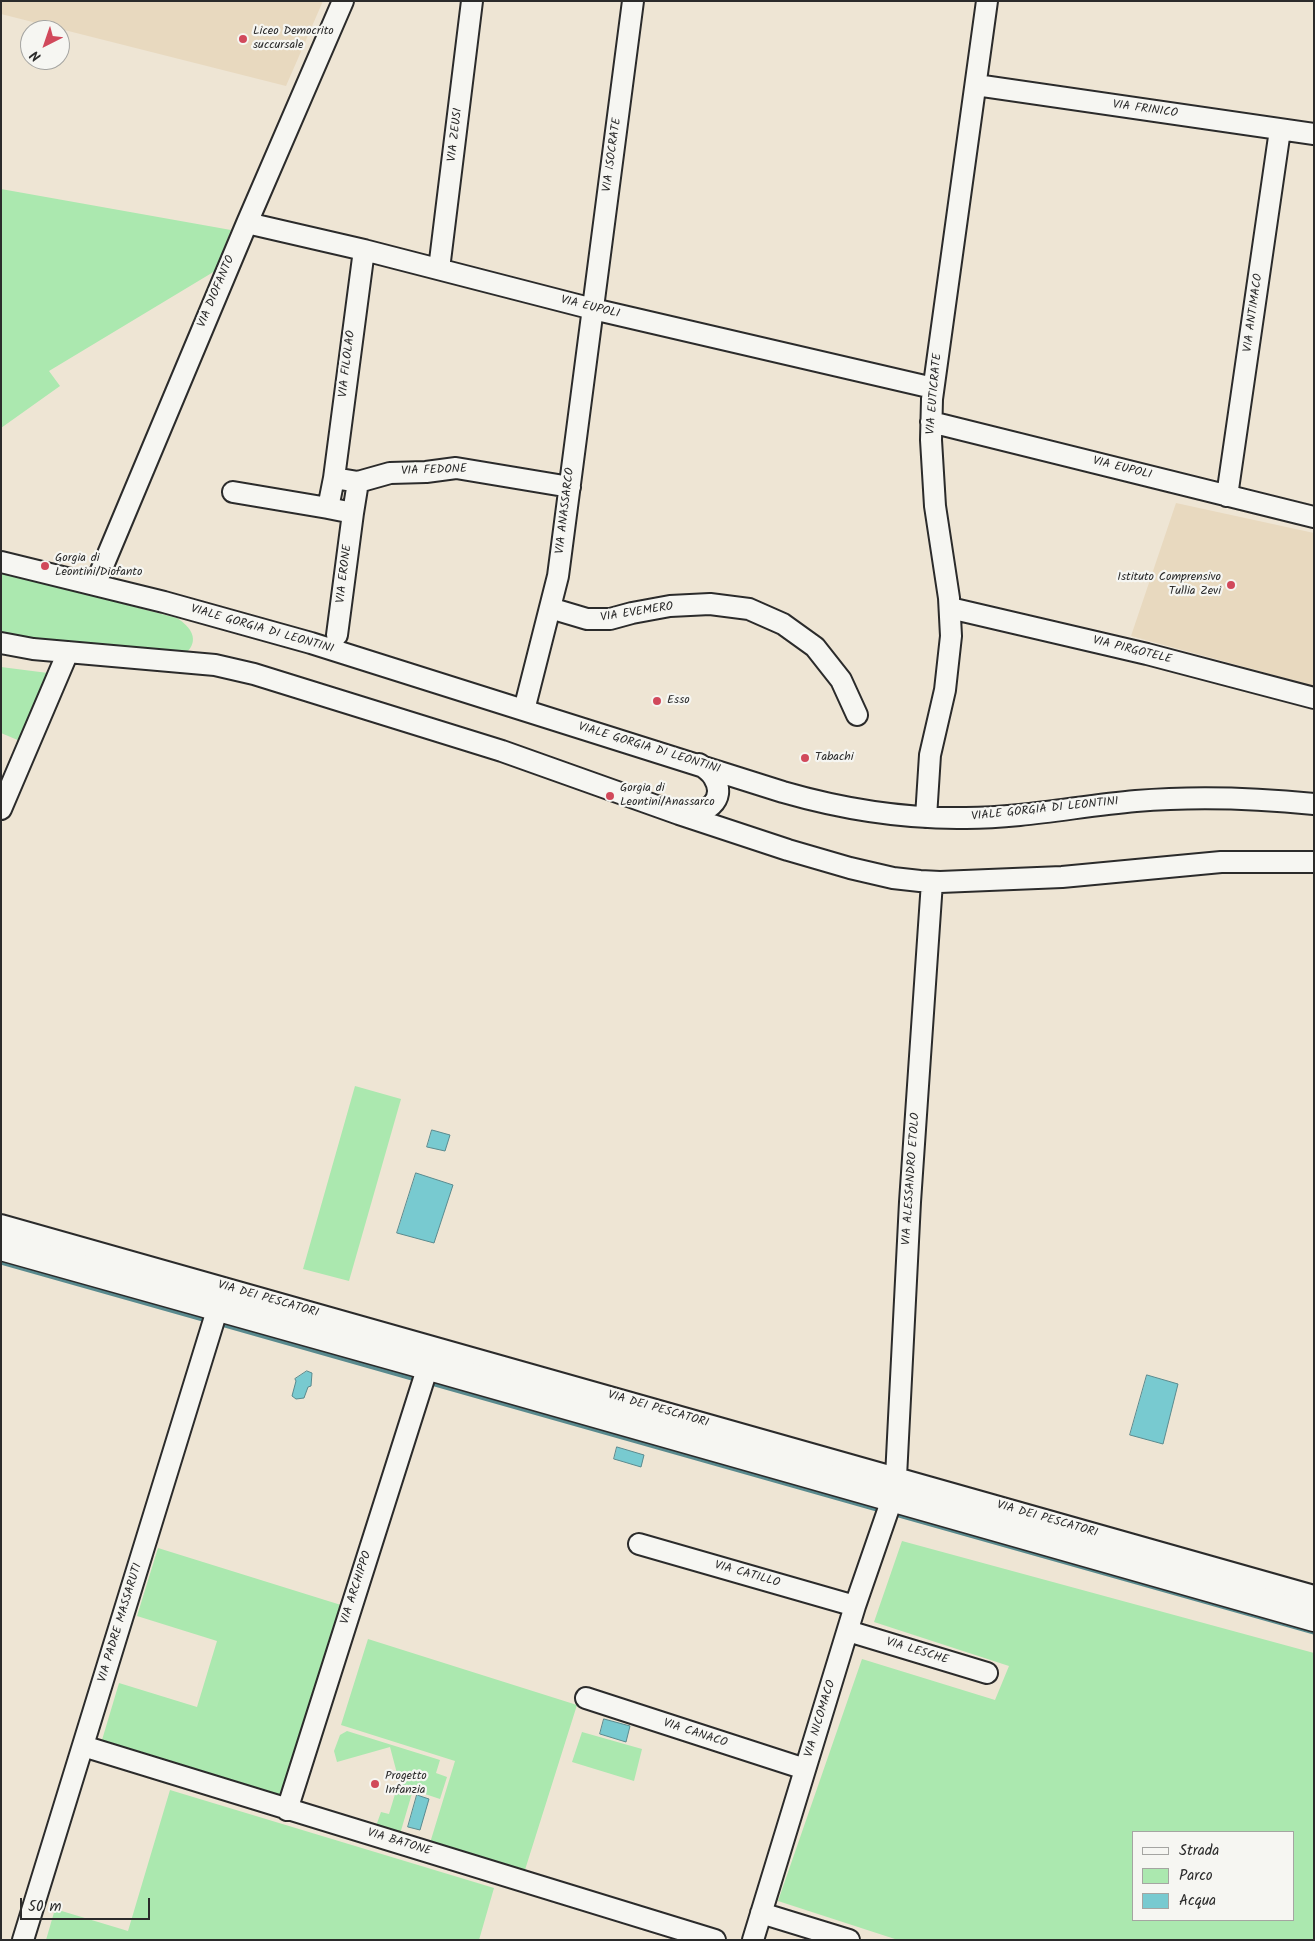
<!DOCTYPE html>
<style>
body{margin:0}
#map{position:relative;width:1315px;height:1941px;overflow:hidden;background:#eee5d4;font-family:Kalam,sans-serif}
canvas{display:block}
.frame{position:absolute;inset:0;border:2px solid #2b2b2b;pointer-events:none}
.legend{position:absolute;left:1132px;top:1831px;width:162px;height:90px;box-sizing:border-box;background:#f6f6f2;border:1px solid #a5a5a2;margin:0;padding:6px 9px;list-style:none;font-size:15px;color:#2b2b2b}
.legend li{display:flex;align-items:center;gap:10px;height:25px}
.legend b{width:25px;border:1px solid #a5a5a2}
.north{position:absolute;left:20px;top:20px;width:50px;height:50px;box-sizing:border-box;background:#f6f6f2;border:1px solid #a5a5a2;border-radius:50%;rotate:221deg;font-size:14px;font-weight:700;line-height:20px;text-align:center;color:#2b2b2b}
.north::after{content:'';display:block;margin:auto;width:18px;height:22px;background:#d1495b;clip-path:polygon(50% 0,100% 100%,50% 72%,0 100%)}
.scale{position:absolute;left:20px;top:1898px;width:130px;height:22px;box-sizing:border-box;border:2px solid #2b2b2b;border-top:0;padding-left:6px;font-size:15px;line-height:18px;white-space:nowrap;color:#2b2b2b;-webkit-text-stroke:4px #f6f6f2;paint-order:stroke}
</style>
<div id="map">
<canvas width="1315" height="1941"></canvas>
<div class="frame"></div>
<ul class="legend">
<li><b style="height:6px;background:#f6f6f2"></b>Strada</li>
<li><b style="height:14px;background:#abe8af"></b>Parco</li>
<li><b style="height:14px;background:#78cad0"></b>Acqua</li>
</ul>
<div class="north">N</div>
<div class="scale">50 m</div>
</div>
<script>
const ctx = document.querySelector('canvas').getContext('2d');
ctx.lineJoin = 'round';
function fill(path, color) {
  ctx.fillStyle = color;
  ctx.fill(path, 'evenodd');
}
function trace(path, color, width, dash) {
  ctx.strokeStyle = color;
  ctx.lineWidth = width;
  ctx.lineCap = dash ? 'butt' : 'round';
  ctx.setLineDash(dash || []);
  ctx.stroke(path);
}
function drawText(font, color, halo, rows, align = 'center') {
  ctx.font = font + ' Kalam,sans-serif';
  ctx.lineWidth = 4.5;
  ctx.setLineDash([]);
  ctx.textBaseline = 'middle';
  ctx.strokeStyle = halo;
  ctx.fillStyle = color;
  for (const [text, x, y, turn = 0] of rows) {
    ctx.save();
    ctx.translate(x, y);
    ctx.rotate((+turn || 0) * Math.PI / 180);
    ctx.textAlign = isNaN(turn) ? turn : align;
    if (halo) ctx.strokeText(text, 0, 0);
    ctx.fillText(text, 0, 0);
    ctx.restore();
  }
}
fill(new Path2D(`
 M 1,1 L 323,1 L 286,86 L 1,14 Z
 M 1176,503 L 1314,533 L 1314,686 L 1131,636 Z`), '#e8d9bf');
fill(new Path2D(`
 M 1,189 L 231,230 L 215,271 L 49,371 L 60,386 L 1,428 Z
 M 1,572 L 177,618 C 191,627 200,640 186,653 L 1,638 Z
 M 1,667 L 48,673 L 20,741 L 1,733 Z
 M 355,1086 L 401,1099 L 349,1281 L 303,1269 Z
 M 902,1541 L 1314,1653 L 1314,1940 L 898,1940 L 778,1901 L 862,1659 L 995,1700 L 1009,1666 L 874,1622 ZM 1134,1832 L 1294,1832 L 1294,1920 L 1134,1920 Z
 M 158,1548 L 341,1605 L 283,1796 L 102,1740 L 119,1683 L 197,1707 L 217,1641 L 137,1616 Z
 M 368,1639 L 577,1705 L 524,1873 L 430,1843 L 455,1761 L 341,1725 Z
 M 347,1731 L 440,1760 L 436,1773 L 447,1777 L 440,1799 L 413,1790 L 400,1834 L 376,1826 L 381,1812 L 389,1814 L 399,1781 L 390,1747 L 337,1762 L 334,1751 L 340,1735 Z
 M 582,1732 L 642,1749 L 634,1781 L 572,1762 Z
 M 170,1790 L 494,1888 L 479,1940 L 46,1940 L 55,1909 L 128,1931 Z`), '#abe8af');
const water = new Path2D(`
 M 432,1130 L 450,1135 L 445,1151 L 427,1147 Z
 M 416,1173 L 453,1185 L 434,1243 L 397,1233 Z
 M 307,1371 L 312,1373 L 311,1386 L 308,1387 L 304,1398 L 296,1399 L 292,1396 L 296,1381 L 295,1379 Z
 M 1147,1375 L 1178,1384 L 1163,1444 L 1130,1435 Z
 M 617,1447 L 644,1455 L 641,1467 L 614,1459 Z
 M 604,1719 L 630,1726 L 626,1742 L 600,1734 Z
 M 417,1795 L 429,1799 L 420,1830 L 408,1827 Z`);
fill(water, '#78cad0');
trace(water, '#598a8e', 1);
trace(new Path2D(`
 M 1,1262 L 210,1321
 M 218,1323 L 419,1380
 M 428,1382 L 884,1511
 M 892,1513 L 1314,1632`), '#598a8e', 5);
const street = new Path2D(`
 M 976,85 L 1314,134
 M 247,223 L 364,250 L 593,309 L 933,388
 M 439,269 L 472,1
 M 931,422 L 1314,517
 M 334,478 L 364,250
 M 358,482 L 390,473 L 426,472 L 456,468 L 570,487
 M 233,492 L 328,508
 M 1227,496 L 1280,130
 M 1,562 L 164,602 L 311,643 L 783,792 C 842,809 904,819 966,818 C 1023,818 1079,806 1136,801 C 1194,796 1255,798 1314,804
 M 95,585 L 247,223 L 343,1
 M 550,608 L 587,619 L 610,619 L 632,613 L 670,606 L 710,604 L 749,609 L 783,624 L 815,647 L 841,680 L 857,715
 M 950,608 L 1147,654 L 1314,698
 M 337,635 L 353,513 L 358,482 L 334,478 L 328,508 L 353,513
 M 1,643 L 33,649 L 215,665 L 254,674 L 502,751 L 679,814 L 788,850 L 850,868 L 893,878 L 920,881 L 940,882 L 1062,877 L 1221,862 L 1314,862
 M 524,710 L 558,576 L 633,1
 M 1,809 L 68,652
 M 684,814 C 704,815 728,801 714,778 C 711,772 705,768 699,764
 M 926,817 L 930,755 L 945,690 L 951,636 L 949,598 L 935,506 L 931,440 L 932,399 L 987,1
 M 1,1225 L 1314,1596
 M 896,1477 L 910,1202 L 932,882
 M 639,1544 L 855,1606
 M 848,1631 L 987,1673
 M 586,1698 L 805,1769
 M 83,1746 L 715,1940
 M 287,1810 L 428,1366
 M 761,1913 L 849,1940
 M 23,1940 L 218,1307
 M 753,1940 L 855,1606 L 892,1499`);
const secondary = new Path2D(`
 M 1,1246 L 419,1363 L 1314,1617`);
trace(street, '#2b2b2b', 24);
trace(secondary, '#2b2b2b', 31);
trace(street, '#f6f6f2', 20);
trace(secondary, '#f6f6f2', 28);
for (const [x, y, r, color] of [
 [243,39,5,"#d1495b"],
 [45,566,5,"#d1495b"],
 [1231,585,5,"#d1495b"],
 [657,701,5,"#d1495b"],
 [805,758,5,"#d1495b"],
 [610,796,5,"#d1495b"],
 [375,1784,5,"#d1495b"]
]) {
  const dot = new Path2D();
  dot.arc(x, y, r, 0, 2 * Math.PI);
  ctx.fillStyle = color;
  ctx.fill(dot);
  trace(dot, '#f6f6f2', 2);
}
drawText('12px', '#2b2b2b', '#f6f6f2', [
 ["Liceo Democrito",253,32],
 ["succursale",253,46],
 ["Gorgia di",55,559],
 ["Leontini/Diofanto",55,573],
 ["Istituto Comprensivo",1221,578,"right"],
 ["Tullia Zevi",1221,592,"right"],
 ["Esso",667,701],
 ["Tabachi",815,758],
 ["Gorgia di",620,789],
 ["Leontini/Anassarco",620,803],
 ["Progetto",385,1777],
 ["Infanzia",385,1791]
], 'left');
drawText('12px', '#2b2b2b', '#f6f6f2', [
 ["VIA FRINICO",1145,110,8],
 ["VIA ZEUSI",456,135,-83],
 ["VIA ISOCRATE",613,155,-82],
 ["VIA DIOFANTO",217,292,-67],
 ["VIA EUPOLI",590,308,14],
 ["VIA ANTIMACO",1254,313,-82],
 ["VIA FILOLAO",348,364,-83],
 ["VIA EUTICRATE",935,394,-85],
 ["VIA EUPOLI",1122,469,14],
 ["VIA FEDONE",434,471,-2],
 ["VIA ANASSARCO",566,511,-83],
 ["VIA ERONE",345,574,-83],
 ["VIA EVEMERO",637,613,-9],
 ["VIALE GORGIA DI LEONTINI",262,630,16],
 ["VIA PIRGOTELE",1132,651,14],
 ["VIALE GORGIA DI LEONTINI",649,749,17],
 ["VIALE GORGIA DI LEONTINI",1045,810,-6],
 ["VIA ALESSANDRO ETOLO",912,1179,-86],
 ["VIA DEI PESCATORI",268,1300,16],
 ["VIA DEI PESCATORI",658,1410,16],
 ["VIA DEI PESCATORI",1047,1520,16],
 ["VIA CATILLO",747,1575,16],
 ["VIA ARCHIPPO",357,1588,-72],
 ["VIA PADRE MASSARUTI",121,1623,-73],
 ["VIA LESCHE",917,1652,17],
 ["VIA NICOMACO",821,1719,-73],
 ["VIA CANACO",695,1734,18],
 ["VIA BATONE",399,1843,17]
]);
</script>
